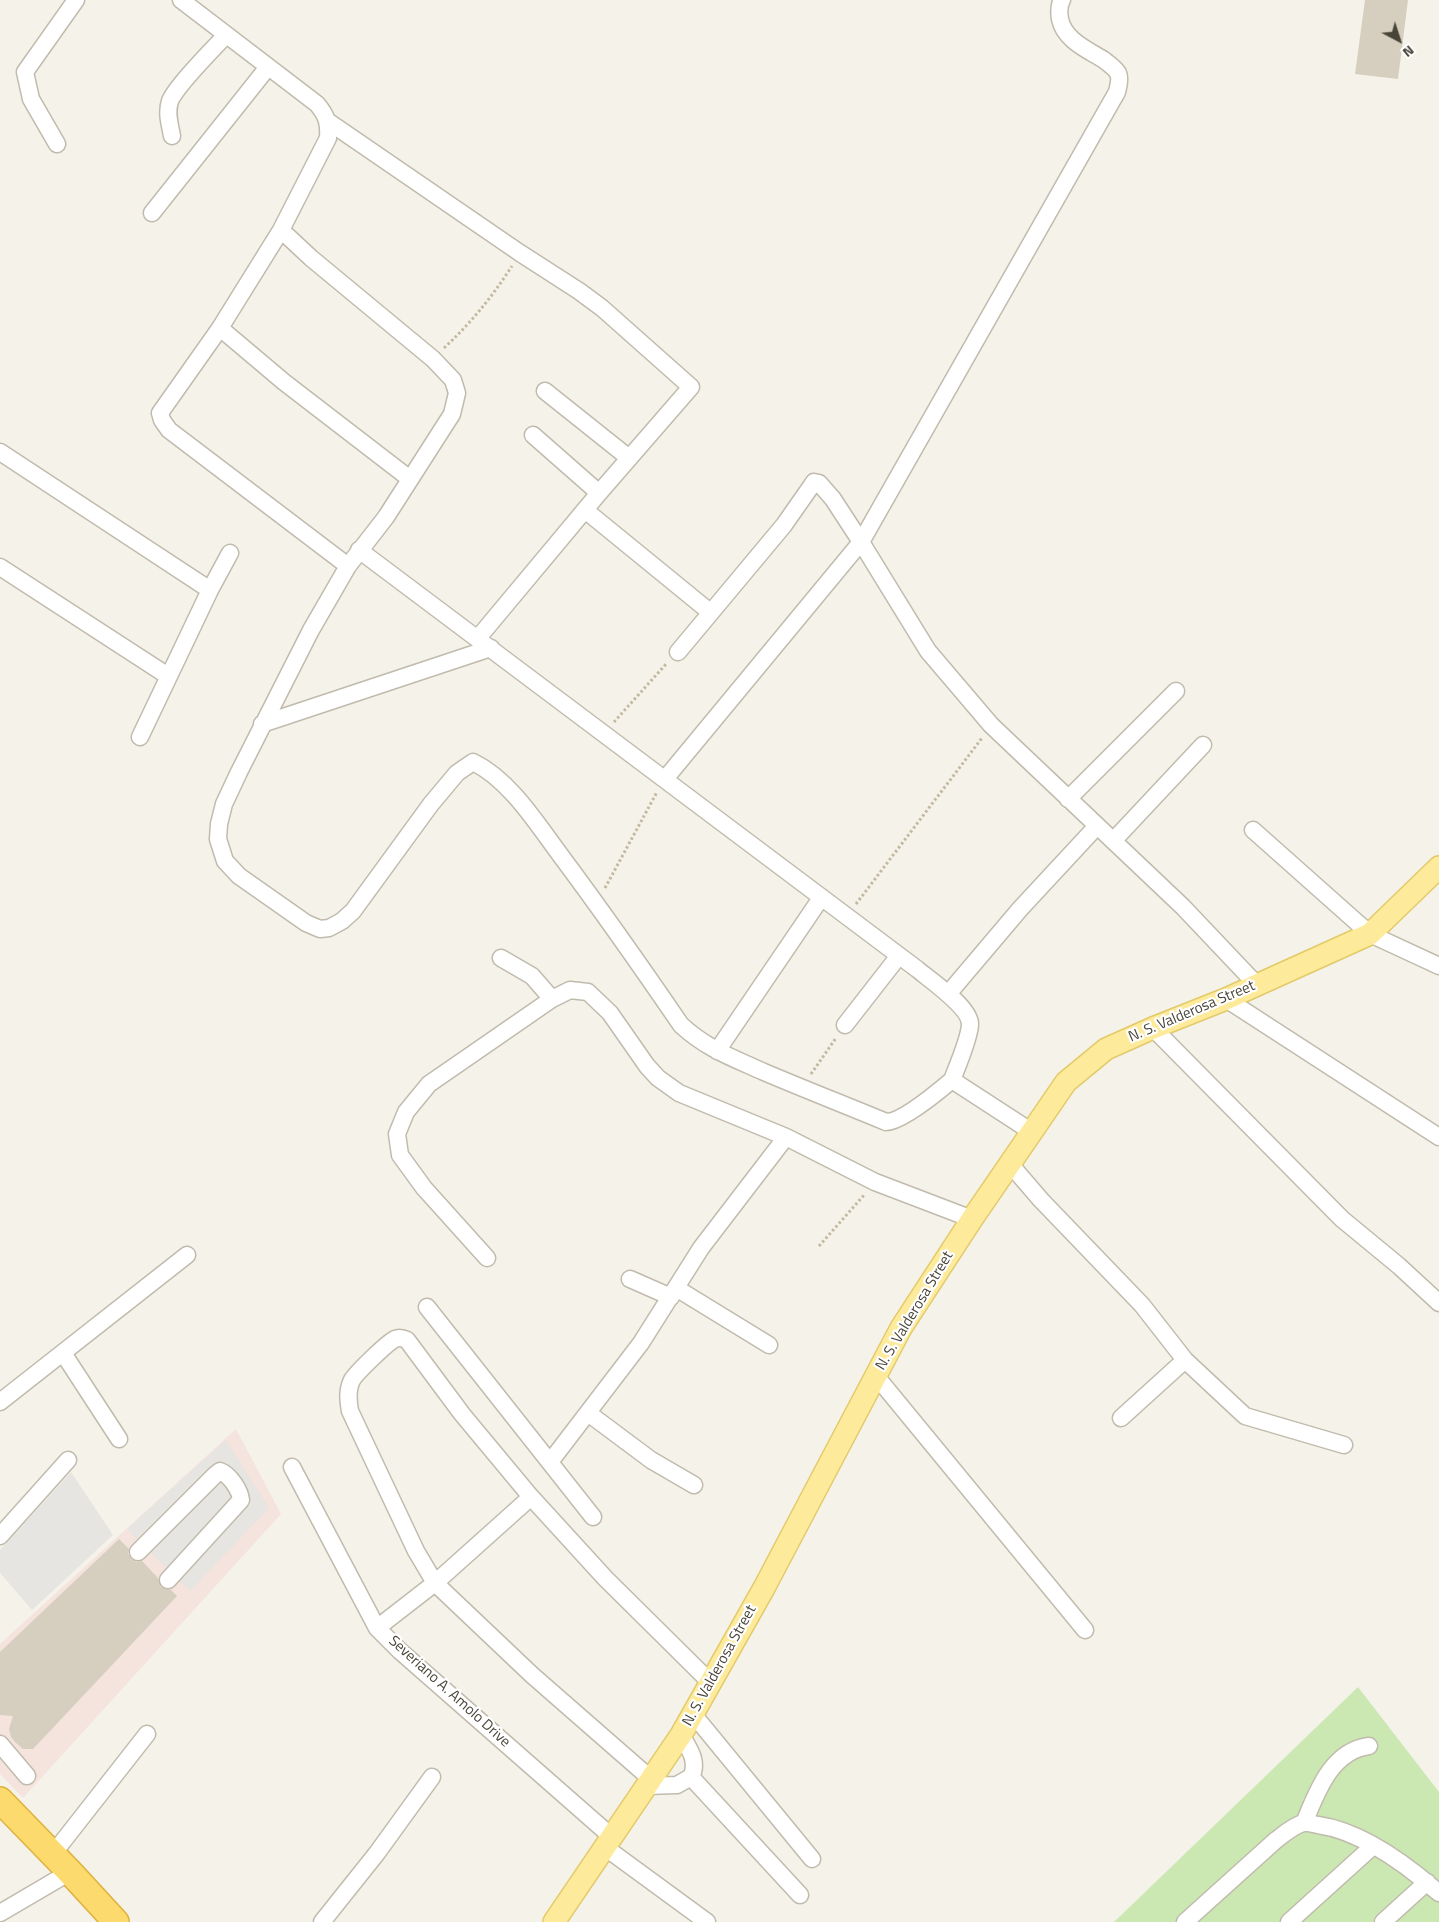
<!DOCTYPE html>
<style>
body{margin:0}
#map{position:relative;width:1439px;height:1922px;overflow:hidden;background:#f5f2ea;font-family:"Titillium Web",sans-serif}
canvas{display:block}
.north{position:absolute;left:1374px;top:15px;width:50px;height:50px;-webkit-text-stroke:4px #fff;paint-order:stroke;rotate:140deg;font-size:14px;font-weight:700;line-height:20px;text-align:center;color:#494438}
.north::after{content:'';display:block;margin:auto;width:18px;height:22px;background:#494438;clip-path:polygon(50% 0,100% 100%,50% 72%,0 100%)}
</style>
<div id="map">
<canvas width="1439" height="1922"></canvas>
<div class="north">N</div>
</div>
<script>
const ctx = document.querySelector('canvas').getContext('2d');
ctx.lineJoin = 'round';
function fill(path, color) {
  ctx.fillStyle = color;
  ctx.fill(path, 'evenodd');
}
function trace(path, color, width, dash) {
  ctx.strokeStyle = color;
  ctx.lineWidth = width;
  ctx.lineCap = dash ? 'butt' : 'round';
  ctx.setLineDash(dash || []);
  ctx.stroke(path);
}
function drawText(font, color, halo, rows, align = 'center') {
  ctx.font = font + ' "Titillium Web",sans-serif';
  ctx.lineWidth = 4.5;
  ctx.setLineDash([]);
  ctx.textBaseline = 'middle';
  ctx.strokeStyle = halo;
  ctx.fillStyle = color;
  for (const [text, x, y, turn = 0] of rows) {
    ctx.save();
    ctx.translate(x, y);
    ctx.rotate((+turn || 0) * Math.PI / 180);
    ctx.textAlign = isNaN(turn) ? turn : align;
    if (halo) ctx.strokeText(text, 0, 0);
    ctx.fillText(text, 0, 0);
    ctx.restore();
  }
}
fill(new Path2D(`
 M 236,1429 L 281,1514 L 23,1798 L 0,1774 L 0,1644 Z`), '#f5e3de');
fill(new Path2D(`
 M 1358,1687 L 1439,1792 L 1439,1922 L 1114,1922 Z`), '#cbe8b3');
fill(new Path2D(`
 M 226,1440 L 269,1508 L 190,1591 L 127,1529 Z
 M 71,1472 L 113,1535 L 32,1610 L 0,1573 L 0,1550 Z`), '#e6e5e1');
fill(new Path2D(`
 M 1365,0 L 1408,0 L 1398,79 L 1355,74 Z
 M 119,1539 L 129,1549 L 128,1554 L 131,1559 L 136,1562 L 142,1561 L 158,1578 L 161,1587 L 171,1590 L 177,1596 L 33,1749 L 23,1749 L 15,1742 L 11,1737 L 9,1729 L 13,1716 L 0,1715 L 0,1652 Z`), '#d6cfbf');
const minor = new Path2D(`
 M 181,0 L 317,104 C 327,116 329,123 328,138 L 281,230 L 311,258 L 433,359 L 453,380 L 457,393 L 452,414 L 386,517 L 348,566 L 311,630 L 239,772 L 224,804 L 219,824 L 218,839 L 225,861 L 239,876 L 306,923 L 320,929 L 329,928 L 342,921 L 353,911 L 431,804 L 457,773 L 473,762 C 510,780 537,824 561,856 C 602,911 642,968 681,1025 C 707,1049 733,1058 764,1072 C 804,1089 845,1105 886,1122 C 902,1122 939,1091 952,1080
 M 329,122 L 520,253 L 579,291 L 602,308 L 691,387 L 599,493 L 478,638
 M 172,136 C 170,125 166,113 170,101 C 176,86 213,49 226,35
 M 57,144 L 31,99 L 25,72 L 76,0
 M 152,213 L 268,67
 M 281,230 L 220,328 L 160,413 L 162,420 L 169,430 L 348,566
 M 220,328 L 284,382 L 410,479
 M 545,391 L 629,458
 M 533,435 L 599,493
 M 0,452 L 210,590
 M 585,510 L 710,612
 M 359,550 L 917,969 C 930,980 970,1007 970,1024 C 970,1037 957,1067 952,1080 L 1032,1132
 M 0,567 L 168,676
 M 678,652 L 784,525 L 812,485 L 814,482 L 819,483 L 833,499 L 861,542 L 928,651 L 991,725 L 1183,907 L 1256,984
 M 262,724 L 491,648
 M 140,737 L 210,590 L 230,553
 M 665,779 L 861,542 L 1117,92 C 1118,87 1121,79 1118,73 C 1115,68 1109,64 1104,60 C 1088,50 1064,40 1060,19 C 1059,13 1059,5 1062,0
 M 1068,799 L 1176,691
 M 1253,830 L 1370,934 L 1439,966
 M 1113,841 L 1203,745
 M 501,958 L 532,976 L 552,999
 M 948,994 L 1020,909 L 1097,826
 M 1226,999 L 1439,1137
 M 845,1025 L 898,957
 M 1153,1028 L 1342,1219 L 1399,1266 L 1439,1303
 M 717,1051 L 821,898
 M 1010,1164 L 1041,1200 L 1142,1305 L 1185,1360 L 1245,1416 L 1344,1445
 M 487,1258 L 424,1188 L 400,1155 L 397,1134 L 406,1112 L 429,1084 L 552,999 L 570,990 L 588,992 L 610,1013 L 647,1066 L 658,1078 L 679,1093 L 786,1137 L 875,1182 L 972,1219
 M 630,1279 L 671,1297
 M 676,1288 L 769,1345
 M 427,1307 L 593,1517
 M 63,1353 L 119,1439
 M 876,1376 L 1085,1630
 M 0,1402 L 187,1255
 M 588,1413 L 651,1460 L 694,1485
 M 1121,1418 L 1185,1360
 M 550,1462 L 641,1343 L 701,1248 L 786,1137
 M 292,1467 L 377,1628 L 400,1651 L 612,1837
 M 0,1536 L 68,1460
 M 138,1552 L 215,1475 L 220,1471 C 230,1475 240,1490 241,1500 L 168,1580
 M 377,1628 L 435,1583 L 531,1497
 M 693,1714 L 812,1859
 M 681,1735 C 689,1748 699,1762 691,1777
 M 0,1744 L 27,1776
 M 651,1779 L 532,1675 L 435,1583 L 416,1551 L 350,1411 C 348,1400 347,1390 352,1380 C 356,1373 388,1342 395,1339 C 399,1337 403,1338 407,1340 L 462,1414 L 531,1497 L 605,1578 L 711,1683
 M 646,1786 L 677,1785 L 691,1777 L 800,1895
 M 1304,1823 C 1317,1792 1331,1751 1369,1746
 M 606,1848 L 707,1922
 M 53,1854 L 147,1734
 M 0,1913 L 70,1872
 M 322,1922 L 377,1853 L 432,1777
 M 1185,1922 L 1276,1840 C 1284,1834 1293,1826 1303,1823 C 1307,1822 1313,1824 1318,1825 C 1361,1831 1407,1865 1439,1893
 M 1289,1922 L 1373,1846
 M 1383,1922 L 1427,1882`);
const major = new Path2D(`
 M 554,1922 L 681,1735 L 764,1588 L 901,1328 L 972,1219 L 1066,1082 L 1106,1049 L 1153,1028 L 1226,999 L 1370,934 L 1439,867`);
const highway = new Path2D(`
 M 0,1800 L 70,1872 L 116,1922`);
trace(minor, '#c0bbac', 19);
trace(major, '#e3ca69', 24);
trace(highway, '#ddb13c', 28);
trace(new Path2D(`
 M 444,348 C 471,323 492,297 512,266
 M 614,722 L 667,663
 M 605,888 L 657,792
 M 856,904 L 982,738
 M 811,1074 L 836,1038
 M 819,1246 L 865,1194`), '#c2b99e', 3, [2.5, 2.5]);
trace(minor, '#fff', 16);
trace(major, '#fdea9b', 21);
trace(highway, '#fcda6d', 25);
drawText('15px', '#494438', '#fff', [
 ["N. S. Valderosa Street",1192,1012,-23],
 ["N. S. Valderosa Street",915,1311,-59],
 ["N. S. Valderosa Street",720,1666,-61],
 ["Severiano A. Amolo Drive",449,1692,42]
]);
</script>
